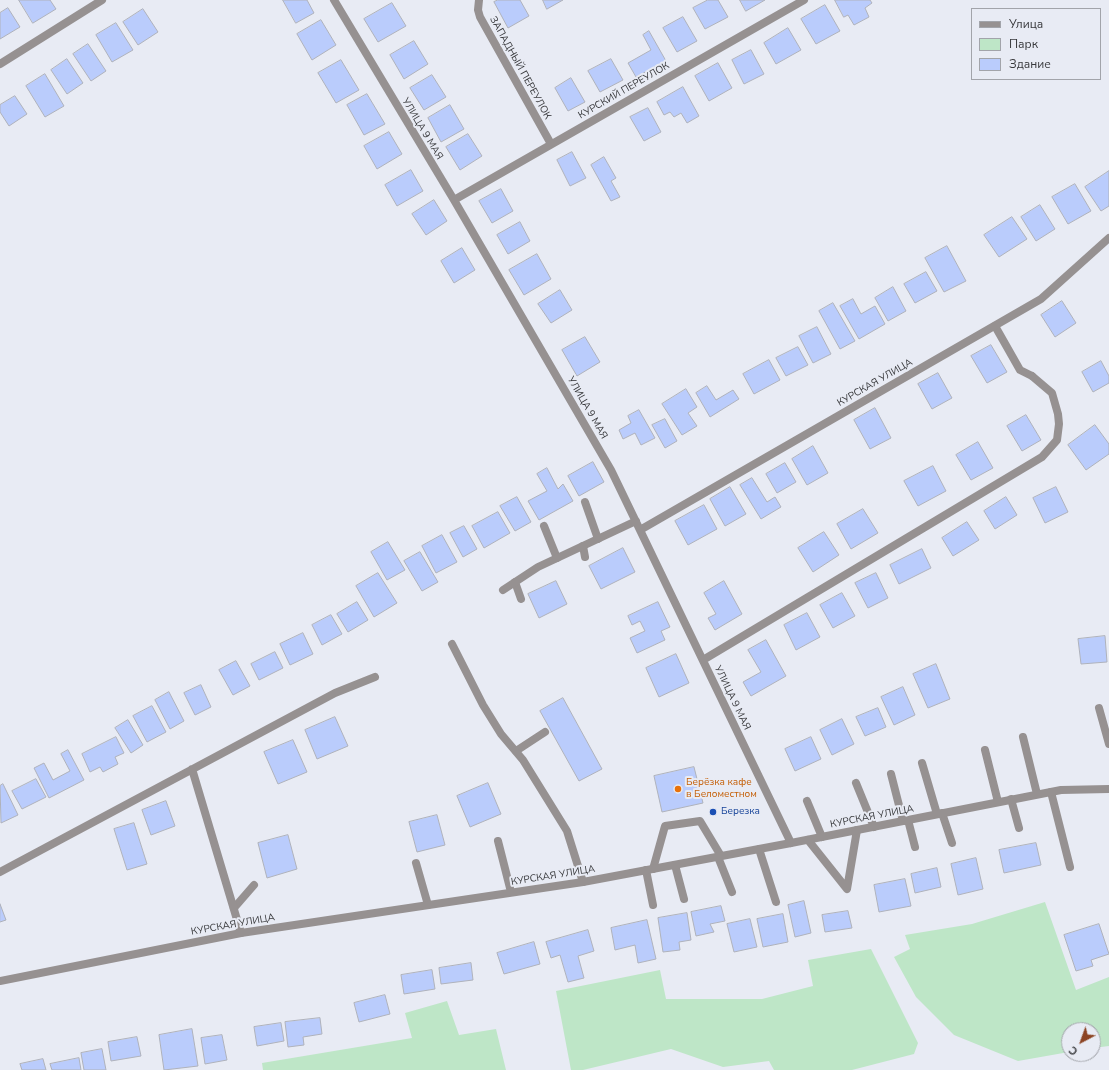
<!DOCTYPE html>
<meta charset="utf-8">
<style>
body{margin:0}
#map{position:relative;width:1109px;height:1070px;overflow:hidden;background:#e8ebf4;font-family:"Nunito Sans",sans-serif}
canvas{display:block}
.legend{position:absolute;left:971px;top:8px;width:130px;height:72px;box-sizing:border-box;background:#e8ebf4;border:1px solid #a2a4aa;margin:0;padding:5px 7px;list-style:none;font-size:12px;color:#38393c}
.legend li{display:flex;align-items:center;gap:8px;height:20px}
.legend b{width:20px;border:1px solid #a2a4aa}
.north{position:absolute;left:1061px;top:1022px;width:40px;height:40px;box-sizing:border-box;background:#e8ebf4;border:1px solid #a2a4aa;border-radius:50%;rotate:221deg;font-size:11px;font-weight:700;line-height:16px;text-align:center;color:#38393c}
.north::after{content:'';display:block;margin:auto;width:14px;height:18px;background:#8c4423;clip-path:polygon(50% 0,100% 100%,50% 72%,0 100%)}
</style>
<div id="map">
<canvas width="1109" height="1070"></canvas>
<ul class="legend">
<li><b style="height:5px;background:#969191"></b>Улица</li>
<li><b style="height:11px;background:#bee6c7"></b>Парк</li>
<li><b style="height:11px;background:#baccfc"></b>Здание</li>
</ul>
<div class="north">С</div>
</div>
<script>
const ctx = document.querySelector('canvas').getContext('2d');
ctx.lineJoin = 'round';
function fill(path, color) {
  ctx.fillStyle = color;
  ctx.fill(path, 'evenodd');
}
function trace(path, color, width, dash) {
  ctx.strokeStyle = color;
  ctx.lineWidth = width;
  ctx.lineCap = dash ? 'butt' : 'round';
  ctx.setLineDash(dash || []);
  ctx.stroke(path);
}
function drawText(font, color, halo, rows, align = 'center') {
  ctx.font = font + ' "Nunito Sans",sans-serif';
  ctx.lineWidth = 4;
  ctx.setLineDash([]);
  ctx.textBaseline = 'middle';
  ctx.strokeStyle = halo;
  ctx.fillStyle = color;
  for (const [text, x, y, turn = 0] of rows) {
    ctx.save();
    ctx.translate(x, y);
    ctx.rotate((+turn || 0) * Math.PI / 180);
    ctx.textAlign = isNaN(turn) ? turn : align;
    if (halo) ctx.strokeText(text, 0, 0);
    ctx.fillText(text, 0, 0);
    ctx.restore();
  }
}
fill(new Path2D(`
 M 1045,902 L 1076,990 L 1109,977 L 1109,1046 L 1093,1048 L 1093,1030 L 1069,1030 L 1069,1052 L 1018,1061 L 954,1035 L 916,997 L 894,957 L 910,949 L 905,935 L 972,924 Z
 M 871,949 L 918,1043 L 914,1054 L 852,1070 L 774,1070 L 769,1061 L 723,1067 L 671,1049 L 583,1070 L 571,1070 L 556,991 L 660,970 L 666,999 L 762,999 L 813,986 L 808,960 Z
 M 447,1001 L 459,1035 L 496,1029 L 506,1070 L 263,1070 L 262,1063 L 412,1038 L 405,1013 Z`), '#bee6c7');
const building = new Path2D(`
 M 19,0 L 50,0 L 56,9 L 33,23 Z
 M 283,0 L 307,0 L 314,13 L 296,23 Z
 M 498,0 L 520,0 L 529,16 L 508,28 L 494,2 Z
 M 543,0 L 563,0 L 547,9 Z
 M 708,0 L 718,0 L 728,17 L 705,29 L 693,8 Z
 M 740,0 L 765,0 L 746,11 Z
 M 835,0 L 870,0 L 872,3 L 865,8 L 869,17 L 854,25 L 848,15 L 844,17 Z
 M 392,3 L 406,26 L 378,42 L 364,19 Z
 M 825,5 L 840,31 L 816,44 L 801,19 Z
 M 8,8 L 20,27 L 0,39 L 0,13 Z
 M 143,9 L 158,32 L 138,45 L 123,22 Z
 M 683,17 L 697,41 L 677,52 L 663,28 Z
 M 321,20 L 336,45 L 312,60 L 297,34 Z
 M 116,23 L 133,50 L 112,62 L 96,35 Z
 M 788,28 L 801,50 L 776,64 L 764,43 Z
 M 649,31 L 666,61 L 636,77 L 628,63 L 651,50 L 643,35 Z
 M 414,41 L 428,64 L 404,79 L 390,55 Z
 M 88,44 L 106,71 L 91,81 L 73,54 Z
 M 751,50 L 764,74 L 744,84 L 732,60 Z
 M 67,59 L 83,83 L 67,94 L 51,70 Z
 M 611,59 L 623,80 L 600,92 L 588,71 Z
 M 341,60 L 359,90 L 336,103 L 318,73 Z
 M 718,63 L 732,88 L 709,101 L 695,76 Z
 M 45,74 L 64,106 L 45,117 L 26,86 Z
 M 432,75 L 446,97 L 424,110 L 410,88 Z
 M 571,78 L 585,102 L 568,111 L 555,88 Z
 M 683,87 L 699,116 L 687,123 L 681,113 L 674,117 L 670,112 L 664,115 L 657,102 Z
 M 367,94 L 385,124 L 364,135 L 347,105 Z
 M 15,96 L 27,114 L 9,126 L 0,112 L 0,105 Z
 M 450,105 L 464,129 L 441,142 L 428,118 Z
 M 648,108 L 661,132 L 644,141 L 630,117 Z
 M 389,132 L 402,154 L 377,169 L 364,146 Z
 M 468,134 L 482,156 L 460,170 L 446,147 Z
 M 572,152 L 586,178 L 570,186 L 557,160 Z
 M 604,157 L 616,178 L 611,181 L 620,197 L 611,201 L 591,165 Z
 M 411,170 L 423,191 L 397,206 L 385,185 Z
 M 1109,171 L 1109,206 L 1101,211 L 1085,187 Z
 M 1075,184 L 1091,211 L 1068,224 L 1052,197 Z
 M 501,189 L 513,211 L 492,223 L 479,201 Z
 M 434,200 L 447,221 L 426,235 L 412,214 Z
 M 1040,205 L 1055,229 L 1036,241 L 1021,217 Z
 M 1012,217 L 1027,239 L 999,257 L 984,235 Z
 M 520,222 L 530,241 L 508,254 L 497,235 Z
 M 947,246 L 966,281 L 944,292 L 925,258 Z
 M 462,248 L 475,270 L 454,283 L 441,261 Z
 M 537,254 L 551,279 L 524,295 L 509,270 Z
 M 926,272 L 937,291 L 915,303 L 904,284 Z
 M 893,287 L 906,311 L 888,321 L 875,298 Z
 M 560,290 L 572,310 L 551,323 L 538,304 Z
 M 853,299 L 861,314 L 875,306 L 885,324 L 859,339 L 840,306 Z
 M 1062,301 L 1076,323 L 1055,337 L 1041,315 Z
 M 833,303 L 855,341 L 840,349 L 819,311 Z
 M 817,327 L 831,354 L 813,363 L 799,336 Z
 M 585,337 L 600,362 L 577,376 L 562,350 Z
 M 991,345 L 1007,372 L 987,383 L 971,356 Z
 M 798,347 L 808,365 L 786,376 L 776,358 Z
 M 769,360 L 780,380 L 754,394 L 743,374 Z
 M 1101,361 L 1109,376 L 1109,383 L 1093,392 L 1082,372 Z
 M 938,373 L 952,398 L 932,409 L 918,384 Z
 M 707,386 L 716,400 L 733,390 L 739,399 L 710,417 L 696,393 Z
 M 686,389 L 697,407 L 688,413 L 697,426 L 682,435 L 662,404 Z
 M 875,408 L 891,438 L 870,449 L 854,420 Z
 M 639,410 L 655,438 L 641,445 L 635,433 L 623,439 L 619,430 L 631,423 L 628,416 Z
 M 1026,415 L 1041,440 L 1022,451 L 1007,426 Z
 M 665,419 L 677,441 L 665,448 L 652,425 Z
 M 1095,425 L 1109,444 L 1109,454 L 1086,470 L 1068,445 Z
 M 978,442 L 993,468 L 971,480 L 956,455 Z
 M 813,446 L 828,473 L 807,485 L 792,459 Z
 M 593,462 L 604,482 L 579,496 L 568,476 Z
 M 785,463 L 796,482 L 777,493 L 766,474 Z
 M 933,466 L 946,491 L 918,506 L 904,481 Z
 M 547,468 L 558,489 L 563,484 L 573,501 L 539,520 L 528,501 L 547,491 L 537,474 Z
 M 752,478 L 767,502 L 775,497 L 781,507 L 761,519 L 740,485 Z
 M 730,487 L 746,514 L 725,526 L 710,499 Z
 M 1056,487 L 1068,512 L 1045,523 L 1033,498 Z
 M 517,497 L 531,522 L 515,531 L 500,506 Z
 M 1006,497 L 1017,515 L 995,529 L 984,511 Z
 M 704,505 L 717,529 L 688,545 L 675,521 Z
 M 863,509 L 878,533 L 851,549 L 837,524 Z
 M 498,512 L 510,533 L 484,548 L 472,526 Z
 M 967,522 L 979,540 L 953,556 L 942,538 Z
 M 464,526 L 477,549 L 463,557 L 450,533 Z
 M 824,532 L 839,555 L 813,572 L 798,548 Z
 M 442,535 L 457,562 L 436,573 L 422,546 Z
 M 388,542 L 405,570 L 387,580 L 371,552 Z
 M 623,548 L 635,572 L 601,589 L 589,566 Z
 M 922,549 L 931,568 L 899,584 L 890,565 Z
 M 420,552 L 438,582 L 422,591 L 404,561 Z
 M 378,573 L 397,603 L 374,617 L 356,586 Z
 M 876,573 L 888,598 L 868,608 L 855,583 Z
 M 556,581 L 567,604 L 539,618 L 528,594 Z
 M 724,581 L 742,614 L 715,630 L 708,618 L 716,614 L 704,593 Z
 M 842,593 L 855,616 L 833,628 L 820,605 Z
 M 357,602 L 368,620 L 348,632 L 337,614 Z
 M 658,602 L 670,627 L 661,631 L 665,640 L 637,653 L 630,638 L 645,631 L 640,621 L 632,625 L 628,616 Z
 M 807,613 L 820,637 L 796,650 L 784,625 Z
 M 331,615 L 342,634 L 322,645 L 312,625 Z
 M 303,633 L 313,654 L 290,665 L 280,644 Z
 M 1105,636 L 1107,662 L 1081,664 L 1078,639 Z
 M 766,640 L 786,676 L 751,696 L 743,682 L 761,672 L 748,650 Z
 M 275,652 L 283,668 L 259,680 L 251,664 Z
 M 676,654 L 689,683 L 659,697 L 646,668 Z
 M 236,661 L 250,686 L 233,695 L 219,670 Z
 M 936,664 L 950,699 L 928,708 L 913,674 Z
 M 201,685 L 211,707 L 195,715 L 184,693 Z
 M 903,687 L 915,715 L 894,725 L 881,697 Z
 M 169,692 L 184,721 L 170,729 L 155,700 Z
 M 563,698 L 602,769 L 579,781 L 540,711 Z
 M 152,706 L 166,732 L 147,742 L 133,716 Z
 M 878,708 L 886,727 L 865,736 L 856,717 Z
 M 335,717 L 348,746 L 317,759 L 305,730 Z
 M 842,719 L 854,744 L 832,755 L 820,730 Z
 M 128,720 L 143,745 L 131,753 L 115,728 Z
 M 116,737 L 124,753 L 115,757 L 118,764 L 103,772 L 100,767 L 90,772 L 82,754 Z
 M 811,737 L 821,759 L 795,771 L 785,749 Z
 M 293,740 L 307,772 L 278,784 L 264,752 Z
 M 68,750 L 84,780 L 49,798 L 34,768 L 44,763 L 53,780 L 70,771 L 61,754 Z
 M 694,767 L 703,803 L 662,812 L 654,776 Z
 M 36,779 L 46,797 L 22,809 L 12,791 Z
 M 488,783 L 501,814 L 470,827 L 457,796 Z
 M 3,784 L 18,815 L 1,823 L 0,786 Z
 M 166,801 L 175,826 L 151,835 L 142,810 Z
 M 437,815 L 445,845 L 417,852 L 409,822 Z
 M 134,823 L 147,864 L 127,870 L 114,829 Z
 M 288,835 L 297,869 L 267,878 L 258,843 Z
 M 1036,843 L 1041,865 L 1004,873 L 999,850 Z
 M 976,858 L 983,889 L 958,895 L 951,864 Z
 M 937,868 L 941,887 L 915,893 L 911,874 Z
 M 905,879 L 911,906 L 879,912 L 874,885 Z
 M 804,901 L 811,933 L 795,937 L 788,905 Z
 M 0,904 L 6,920 L 0,922 Z
 M 721,906 L 725,921 L 710,924 L 714,932 L 696,936 L 691,912 Z
 M 848,911 L 852,928 L 825,932 L 822,915 Z
 M 687,913 L 691,940 L 679,942 L 680,950 L 663,952 L 658,918 Z
 M 783,914 L 788,942 L 763,947 L 757,919 Z
 M 750,919 L 757,947 L 734,952 L 727,924 Z
 M 647,920 L 656,959 L 638,963 L 635,945 L 615,950 L 611,928 Z
 M 1099,924 L 1109,954 L 1091,960 L 1093,966 L 1076,971 L 1064,935 Z
 M 588,930 L 594,951 L 578,956 L 584,978 L 568,982 L 560,955 L 551,958 L 546,942 Z
 M 534,942 L 540,964 L 504,974 L 497,953 Z
 M 471,963 L 473,980 L 441,984 L 439,968 Z
 M 432,970 L 435,989 L 404,994 L 401,975 Z
 M 385,995 L 390,1014 L 359,1022 L 354,1003 Z
 M 320,1018 L 322,1034 L 303,1037 L 304,1045 L 288,1047 L 285,1022 Z
 M 281,1023 L 284,1041 L 257,1046 L 254,1027 Z
 M 192,1029 L 198,1066 L 164,1070 L 159,1035 Z
 M 222,1035 L 227,1060 L 205,1064 L 201,1038 Z
 M 137,1037 L 141,1056 L 111,1061 L 108,1042 Z
 M 102,1049 L 106,1070 L 84,1070 L 81,1053 Z
 M 79,1058 L 81,1070 L 52,1070 L 50,1064 Z
 M 43,1059 L 46,1070 L 22,1070 L 20,1064 Z`);
fill(building, '#baccfc');
trace(building, '#afb2bb', 1);
trace(new Path2D(`
 M 995,326 L 1020,370 L 1032,376
 M 585,502 L 598,539
 M 544,526 L 557,558
 M 583,546 L 585,557
 M 515,582 L 521,599
 M 1099,708 L 1109,744
 M 1023,737 L 1037,794
 M 985,750 L 998,802
 M 516,751 L 545,732
 M 922,763 L 937,814
 M 891,774 L 903,821
 M 856,783 L 874,827
 M 1051,792 L 1070,867
 M 1011,799 L 1019,828
 M 807,801 L 822,837
 M 942,813 L 952,843
 M 908,820 L 915,847
 M 808,840 L 847,889 L 857,830
 M 498,841 L 511,892
 M 759,849 L 776,902
 M 718,857 L 732,892
 M 416,863 L 428,905
 M 675,865 L 684,899
 M 653,869 L 665,826 L 700,821 L 721,856
 M 646,870 L 653,905
 M 234,908 L 254,885`), '#969191', 8);
trace(new Path2D(`
 M 334,0 L 454,200 L 611,470 L 791,843
 M 479,0 L 478,10 L 480,17 L 551,144
 M 0,64 L 102,0
 M 454,200 L 804,0
 M 640,530 L 1041,299 L 1109,238
 M 503,590 L 538,567 L 636,521
 M 452,644 L 483,705 L 501,734 L 523,760 L 567,831 L 583,882
 M 703,660 L 1042,457 L 1057,440 L 1059,424 L 1058,414 L 1052,393 L 1032,376
 M 192,769 L 241,933
 M 0,872 L 335,693 L 375,677`), '#969191', 8);
trace(new Path2D(`
 M 0,981 L 241,933 L 583,882 L 791,843 L 1061,790 L 1109,789`), '#969191', 8);
for (const [x, y, r, color] of [
 [678,789,4,"#e8710a"],
 [713,812,4,"#1a4fb4"]
]) {
  const dot = new Path2D();
  dot.arc(x, y, r, 0, 2 * Math.PI);
  ctx.fillStyle = color;
  ctx.fill(dot);
  trace(dot, '#e8ebf4', 1.5);
}
drawText('10px', '#38393c', '#e8ebf4', [
 ["ЗАПАДНЫЙ ПЕРЕУЛОК",520,68,61],
 ["КУРСКИЙ ПЕРЕУЛОК",624,91,-30],
 ["УЛИЦА 9 МАЯ",422,129,59],
 ["КУРСКАЯ УЛИЦА",875,383,-30],
 ["УЛИЦА 9 МАЯ",587,408,60],
 ["УЛИЦА 9 МАЯ",732,698,64],
 ["КУРСКАЯ УЛИЦА",872,817,-11],
 ["КУРСКАЯ УЛИЦА",553,876,-9],
 ["КУРСКАЯ УЛИЦА",233,925,-10]
]);
drawText('10px', '#c56008', '#e8ebf4', [
 ["Берёзка кафе",686,783],
 ["в Беломестном",686,795]
], 'left');
drawText('10px', '#164399', '#e8ebf4', [
 ["Березка",721,812]
], 'left');
</script>
